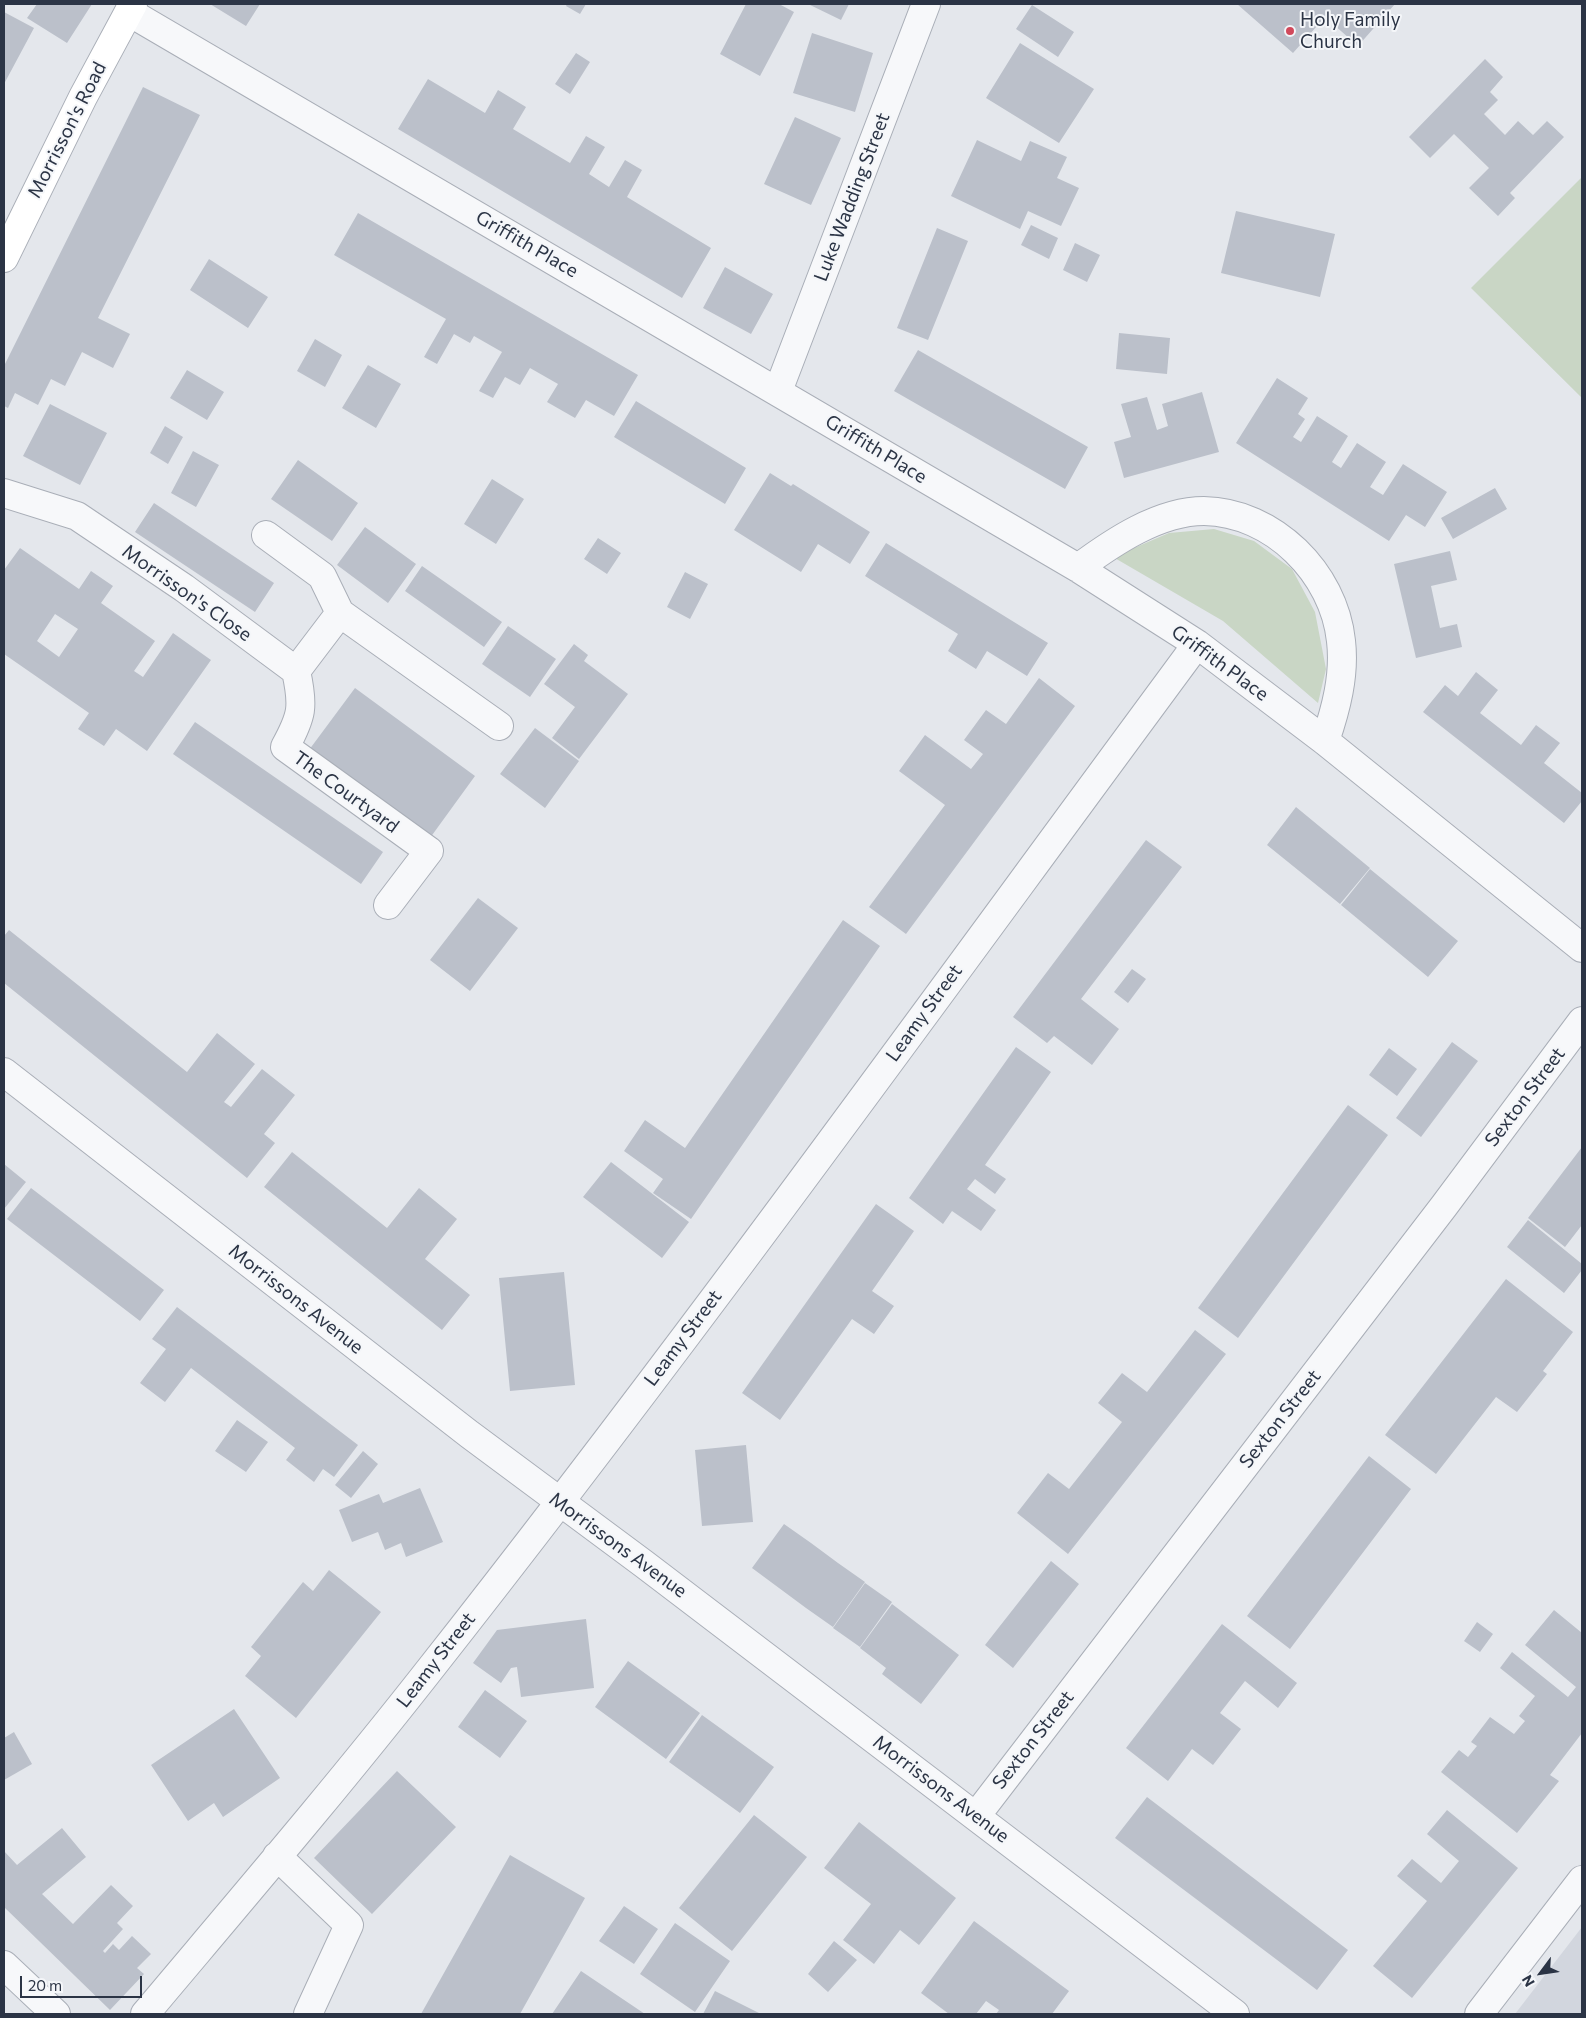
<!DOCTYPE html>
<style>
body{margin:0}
#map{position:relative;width:1586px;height:2018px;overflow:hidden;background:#e4e7ec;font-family:Commissioner,sans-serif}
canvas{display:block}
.frame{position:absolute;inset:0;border:5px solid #2b3445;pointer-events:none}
.north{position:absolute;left:1516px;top:1948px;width:50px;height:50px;-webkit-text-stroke:4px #f4f6f9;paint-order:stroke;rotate:239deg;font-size:14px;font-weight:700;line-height:20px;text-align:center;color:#2b3445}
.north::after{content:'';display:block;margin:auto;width:18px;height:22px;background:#2b3445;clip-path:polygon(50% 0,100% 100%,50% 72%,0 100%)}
.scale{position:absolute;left:20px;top:1976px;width:122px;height:22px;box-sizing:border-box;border:2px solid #2b3445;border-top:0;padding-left:6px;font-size:15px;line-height:18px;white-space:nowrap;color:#2b3445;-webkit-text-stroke:4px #f4f6f9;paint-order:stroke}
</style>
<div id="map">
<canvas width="1586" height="2018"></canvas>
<div class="frame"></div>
<div class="north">N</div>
<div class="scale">20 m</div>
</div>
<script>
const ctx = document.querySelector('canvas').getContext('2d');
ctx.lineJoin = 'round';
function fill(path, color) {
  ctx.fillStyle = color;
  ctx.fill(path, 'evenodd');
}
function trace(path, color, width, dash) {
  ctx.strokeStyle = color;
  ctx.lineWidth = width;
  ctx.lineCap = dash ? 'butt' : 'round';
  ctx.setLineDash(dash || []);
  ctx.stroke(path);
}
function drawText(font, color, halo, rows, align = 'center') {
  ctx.font = font + ' Commissioner,sans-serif';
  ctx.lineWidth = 4;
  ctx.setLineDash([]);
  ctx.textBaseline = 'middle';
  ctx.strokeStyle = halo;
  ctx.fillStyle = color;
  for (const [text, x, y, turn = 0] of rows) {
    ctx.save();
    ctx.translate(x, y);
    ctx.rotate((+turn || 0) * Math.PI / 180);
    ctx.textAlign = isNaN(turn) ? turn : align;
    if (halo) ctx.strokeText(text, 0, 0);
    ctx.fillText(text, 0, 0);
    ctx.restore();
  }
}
fill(new Path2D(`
 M 1582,1927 L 1582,2014 L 1515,2014 Z`), '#d2d6de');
fill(new Path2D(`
 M 1582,177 L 1582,398 L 1471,288 Z
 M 1214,529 L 1254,541 L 1292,569 L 1315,612 L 1326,669 L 1318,703 L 1223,621 L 1113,557 L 1169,533 Z`), '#c9d6c5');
fill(new Path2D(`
 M 37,4 L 92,4 L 67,43 L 27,18 Z
 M 210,4 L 260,4 L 246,26 Z
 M 567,4 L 586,4 L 580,14 L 566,6 Z
 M 746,4 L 779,4 L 794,12 L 760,76 L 720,54 Z
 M 808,4 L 849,4 L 841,20 Z
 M 1237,4 L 1395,4 L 1358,46 L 1325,17 L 1293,53 Z
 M 1032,5 L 1074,32 L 1058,57 L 1016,29 Z
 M 4,12 L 34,28 L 4,84 Z
 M 812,33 L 873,53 L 855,112 L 793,93 Z
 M 1020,43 L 1094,89 L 1059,143 L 986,98 Z
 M 576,53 L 590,62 L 570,94 L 555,84 Z
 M 1485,59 L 1503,77 L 1490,92 L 1498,100 L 1484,114 L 1505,135 L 1518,121 L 1533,135 L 1547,121 L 1564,137 L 1510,193 L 1515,198 L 1498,216 L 1469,188 L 1489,168 L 1454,134 L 1430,158 L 1409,137 Z
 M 428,79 L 485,113 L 498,90 L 526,107 L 513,129 L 570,163 L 586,136 L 605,147 L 589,174 L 609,187 L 625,160 L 642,170 L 627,197 L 711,248 L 682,298 L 398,129 Z
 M 143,87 L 200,115 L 98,318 L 130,334 L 113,368 L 82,352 L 65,386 L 51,379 L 38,405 L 15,393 L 8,408 L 4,406 L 4,366 Z
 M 795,117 L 841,138 L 811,205 L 764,184 Z
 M 977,140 L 1021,161 L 1030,141 L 1067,157 L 1057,178 L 1079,188 L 1061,226 L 1028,211 L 1020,229 L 951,196 Z
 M 1236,211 L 1335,234 L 1320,297 L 1221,273 Z
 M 358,213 L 638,375 L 614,416 L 586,400 L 575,418 L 547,402 L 558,384 L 530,368 L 520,385 L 505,377 L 493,398 L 479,391 L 502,352 L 474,336 L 470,343 L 454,334 L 437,364 L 424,357 L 446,319 L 334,255 Z
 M 1031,225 L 1058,238 L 1049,259 L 1021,245 Z
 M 937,228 L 968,241 L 928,340 L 897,328 Z
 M 1075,243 L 1100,255 L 1087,282 L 1063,270 Z
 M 209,259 L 268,297 L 248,328 L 190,290 Z
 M 725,267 L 773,294 L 751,334 L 703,308 Z
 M 1119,333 L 1170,338 L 1167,374 L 1116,369 Z
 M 315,339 L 342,355 L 325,387 L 297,371 Z
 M 918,350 L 1088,447 L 1065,489 L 894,391 Z
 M 368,365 L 401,384 L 376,428 L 342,408 Z
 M 187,370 L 224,392 L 207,420 L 170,398 Z
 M 1277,378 L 1308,398 L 1298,414 L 1305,419 L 1293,437 L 1301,442 L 1317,416 L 1348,436 L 1332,462 L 1341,468 L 1357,443 L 1386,462 L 1370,487 L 1383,495 L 1403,464 L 1447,492 L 1425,527 L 1406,515 L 1389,541 L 1236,443 Z
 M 1202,392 L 1219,452 L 1124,478 L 1114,442 L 1131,437 L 1121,404 L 1147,397 L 1157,430 L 1168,426 L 1162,404 Z
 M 636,401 L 746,468 L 725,504 L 614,437 Z
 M 50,404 L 107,433 L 80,485 L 23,456 Z
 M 165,426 L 183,437 L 168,464 L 150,453 Z
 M 193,451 L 219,465 L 196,507 L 171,493 Z
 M 298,460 L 358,503 L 332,541 L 271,499 Z
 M 770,473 L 791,486 L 793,484 L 870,532 L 850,564 L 818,544 L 801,572 L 734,530 Z
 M 492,479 L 524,499 L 496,544 L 464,524 Z
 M 1495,488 L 1507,509 L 1453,539 L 1441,518 Z
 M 154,503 L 274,583 L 255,612 L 135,532 Z
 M 365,527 L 416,564 L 388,603 L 337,565 Z
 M 598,538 L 621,553 L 607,574 L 584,559 Z
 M 886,543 L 1048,643 L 1027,676 L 987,651 L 976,669 L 948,651 L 958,634 L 865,576 Z
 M 20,548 L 79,589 L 91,571 L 113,586 L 101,603 L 155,641 L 134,671 L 143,677 L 173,633 L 211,660 L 147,751 L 116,729 L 104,746 L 78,729 L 89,713 L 4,654 L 4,570 ZM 55,614 L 78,629 L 59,657 L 37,641 Z
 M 1450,551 L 1457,580 L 1431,586 L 1440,628 L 1457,624 L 1462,647 L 1416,658 L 1394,564 Z
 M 422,566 L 502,622 L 484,647 L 405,591 Z
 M 685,572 L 708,584 L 690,619 L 667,607 Z
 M 508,626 L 556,659 L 530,697 L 482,664 Z
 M 574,644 L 588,655 L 584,661 L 628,694 L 579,759 L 552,738 L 575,707 L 544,684 Z
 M 1476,672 L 1498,690 L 1480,713 L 1521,745 L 1536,725 L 1560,743 L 1544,763 L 1582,793 L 1582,801 L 1564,823 L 1423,712 L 1445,685 L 1458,696 Z
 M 1039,678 L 1075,706 L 906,934 L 869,907 L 945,805 L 899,771 L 925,735 L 971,769 L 983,754 L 964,740 L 986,710 L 1006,724 Z
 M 355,688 L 475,776 L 430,838 L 309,750 Z
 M 195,722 L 383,852 L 361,884 L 173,754 Z
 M 535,728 L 579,761 L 545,808 L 500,774 Z
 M 1296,807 L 1370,868 L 1340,904 L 1267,845 Z
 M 1146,840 L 1182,867 L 1081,999 L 1119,1029 L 1092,1065 L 1054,1036 L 1047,1043 L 1013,1017 Z
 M 1370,869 L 1458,941 L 1428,977 L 1341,905 Z
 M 478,898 L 518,928 L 470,991 L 430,960 Z
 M 843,920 L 880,946 L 691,1219 L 653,1193 L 663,1179 L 624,1151 L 645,1120 L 685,1148 Z
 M 9,930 L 187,1072 L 217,1033 L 255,1064 L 224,1102 L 231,1107 L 262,1069 L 295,1095 L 264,1134 L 275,1143 L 247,1178 L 4,983 L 4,936 Z
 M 1132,969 L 1146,979 L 1128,1003 L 1114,992 Z
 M 1452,1042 L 1478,1061 L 1421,1137 L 1396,1118 Z
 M 1016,1047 L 1051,1072 L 985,1165 L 1006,1179 L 995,1194 L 975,1179 L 967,1189 L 996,1210 L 981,1231 L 952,1211 L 943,1224 L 909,1198 Z
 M 1389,1048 L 1417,1069 L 1397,1096 L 1369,1075 Z
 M 1348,1105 L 1388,1135 L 1238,1338 L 1198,1308 Z
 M 1582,1147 L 1582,1225 L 1565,1247 L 1528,1218 Z
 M 292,1152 L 387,1228 L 419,1188 L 457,1219 L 425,1259 L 470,1295 L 442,1330 L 264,1187 Z
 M 611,1162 L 689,1222 L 662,1258 L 583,1197 Z
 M 4,1164 L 26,1182 L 4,1209 Z
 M 31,1188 L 164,1290 L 140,1321 L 7,1219 Z
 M 876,1204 L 914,1231 L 872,1291 L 894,1306 L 874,1334 L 852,1319 L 780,1420 L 742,1393 Z
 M 1528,1220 L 1582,1264 L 1582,1270 L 1564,1293 L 1507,1247 Z
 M 564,1272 L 575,1385 L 510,1391 L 499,1278 Z
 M 1506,1279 L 1573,1332 L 1543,1371 L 1547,1374 L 1517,1412 L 1496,1397 L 1436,1474 L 1385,1435 Z
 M 177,1307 L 358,1445 L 334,1477 L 323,1469 L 314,1482 L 286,1460 L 295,1448 L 191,1368 L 165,1402 L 140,1383 L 166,1349 L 152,1339 Z
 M 1195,1330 L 1226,1354 L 1068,1554 L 1017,1513 L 1048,1473 L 1069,1489 L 1122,1422 L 1098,1403 L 1122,1373 L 1147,1392 Z
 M 237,1420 L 268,1442 L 246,1472 L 215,1451 Z
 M 746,1445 L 753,1522 L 702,1526 L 695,1450 Z
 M 363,1451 L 378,1464 L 351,1498 L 335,1485 Z
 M 1369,1456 L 1411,1489 L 1290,1649 L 1247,1616 Z
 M 420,1488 L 443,1542 L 406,1557 L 401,1543 L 385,1550 L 378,1532 L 352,1542 L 339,1510 L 379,1494 L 383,1503 Z
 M 784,1524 L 811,1543 L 779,1588 L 752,1568 Z
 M 811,1543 L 838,1563 L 806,1608 L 779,1588 Z
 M 1051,1561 L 1079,1584 L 1013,1668 L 985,1645 Z
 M 838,1563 L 865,1582 L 833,1627 L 806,1608 Z
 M 329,1570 L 381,1612 L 296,1718 L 245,1676 L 261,1656 L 251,1647 L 303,1582 L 313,1591 Z
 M 865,1583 L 892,1602 L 860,1647 L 833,1628 Z
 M 892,1604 L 959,1655 L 921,1704 L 882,1674 L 886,1668 L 860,1648 Z
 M 1554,1610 L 1582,1633 L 1582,1733 L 1550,1775 L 1559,1781 L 1517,1833 L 1441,1772 L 1459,1750 L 1468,1757 L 1477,1746 L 1471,1742 L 1490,1717 L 1514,1734 L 1525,1721 L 1519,1716 L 1535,1696 L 1500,1668 L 1512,1652 L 1568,1697 L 1576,1687 L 1525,1645 Z
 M 586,1619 L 594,1688 L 521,1697 L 517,1667 L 511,1668 L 501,1683 L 473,1663 L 497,1630 Z
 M 1477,1622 L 1493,1634 L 1480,1652 L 1464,1641 Z
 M 1222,1624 L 1297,1683 L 1278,1708 L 1245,1681 L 1220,1713 L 1241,1729 L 1213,1765 L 1192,1749 L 1168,1781 L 1126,1748 Z
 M 628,1661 L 700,1713 L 666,1759 L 595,1707 Z
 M 485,1690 L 527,1721 L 500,1758 L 458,1727 Z
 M 234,1709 L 280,1778 L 223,1817 L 214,1803 L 188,1821 L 151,1765 Z
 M 702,1715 L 774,1767 L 740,1813 L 669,1762 Z
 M 14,1732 L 32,1764 L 4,1780 L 4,1738 Z
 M 397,1771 L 456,1827 L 372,1914 L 314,1858 Z
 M 1147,1797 L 1348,1950 L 1317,1990 L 1115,1838 Z
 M 1447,1810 L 1518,1868 L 1412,1998 L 1373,1966 L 1427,1901 L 1397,1876 L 1412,1859 L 1441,1883 L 1459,1861 L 1427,1834 Z
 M 754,1815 L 807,1857 L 732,1951 L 679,1908 Z
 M 859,1822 L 956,1898 L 919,1945 L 900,1930 L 874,1964 L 843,1940 L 871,1904 L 824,1868 Z
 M 62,1828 L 86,1857 L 42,1894 L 73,1924 L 111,1885 L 133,1906 L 117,1923 L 123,1929 L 103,1951 L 105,1953 L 113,1944 L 119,1950 L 132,1936 L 151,1954 L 137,1968 L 144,1974 L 110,2010 L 4,1907 L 4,1851 L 17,1865 Z
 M 510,1855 L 585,1898 L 520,2014 L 421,2014 Z
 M 624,1906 L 658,1929 L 634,1964 L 599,1941 Z
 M 974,1921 L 1069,1991 L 1052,2014 L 996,2014 L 999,2010 L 986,2001 L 976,2014 L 949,2014 L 921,1993 Z
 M 675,1923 L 730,1961 L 695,2012 L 640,1974 Z
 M 834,1941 L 857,1960 L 828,1992 L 808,1974 Z
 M 581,1971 L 645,2014 L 552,2014 Z
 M 715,1991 L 761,2014 L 703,2014 Z`), '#bbc0ca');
const minor = new Path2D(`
 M 129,12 L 1078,568 L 1197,644 L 1325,741 L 1582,948
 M 778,391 L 926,4
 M 4,493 L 77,516 L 184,588 L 296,671
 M 266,535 L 322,576 L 340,613
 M 1078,568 C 1113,542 1159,511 1204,511 C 1273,512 1334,573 1341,641 C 1345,675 1336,709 1325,741
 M 388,905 L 429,851 L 285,747 C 302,716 304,707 296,671 L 340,613 L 499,726
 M 4,1072 L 469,1434 L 644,1564 L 1235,2014
 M 976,1816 L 1444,1206 L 1582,1021
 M 277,1856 L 349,1925 L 308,2014
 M 145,2014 C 240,1901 336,1789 427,1673 C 692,1337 942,989 1197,644`);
const tertiary = new Path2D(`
 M 4,1965 L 56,2014
 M 1479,2014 L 1582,1880`);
const secondary = new Path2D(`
 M 4,258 L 83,97 L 133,4`);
trace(minor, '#a9aeb7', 30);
trace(tertiary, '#a9aeb7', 30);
trace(secondary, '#a9aeb7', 30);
trace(minor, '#f7f8fa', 28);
trace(tertiary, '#f7f8fa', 28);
trace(secondary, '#fff', 28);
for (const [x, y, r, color] of [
 [1290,31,5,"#d1495b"]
]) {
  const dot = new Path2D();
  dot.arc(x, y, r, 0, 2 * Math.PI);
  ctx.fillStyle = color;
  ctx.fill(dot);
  trace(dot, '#f4f6f9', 2);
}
drawText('19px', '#2b3445', '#f4f6f9', [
 ["Holy Family",1300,20],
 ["Church",1300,42]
], 'left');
drawText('19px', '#2b3445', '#f4f6f9', [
 ["Morrisson's Road",67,130,-63],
 ["Luke Wadding Street",852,197,-69],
 ["Griffith Place",527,244,30],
 ["Griffith Place",876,449,31],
 ["Morrisson's Close",187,593,35],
 ["Griffith Place",1220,663,36],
 ["The Courtyard",346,792,36],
 ["Leamy Street",924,1013,-54],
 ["Sexton Street",1525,1097,-53],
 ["Morrissons Avenue",296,1299,38],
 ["Leamy Street",683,1338,-53],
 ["Sexton Street",1280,1419,-52],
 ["Morrissons Avenue",618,1545,36],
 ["Leamy Street",436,1660,-52],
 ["Sexton Street",1033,1740,-52],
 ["Morrissons Avenue",941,1789,37]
]);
</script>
